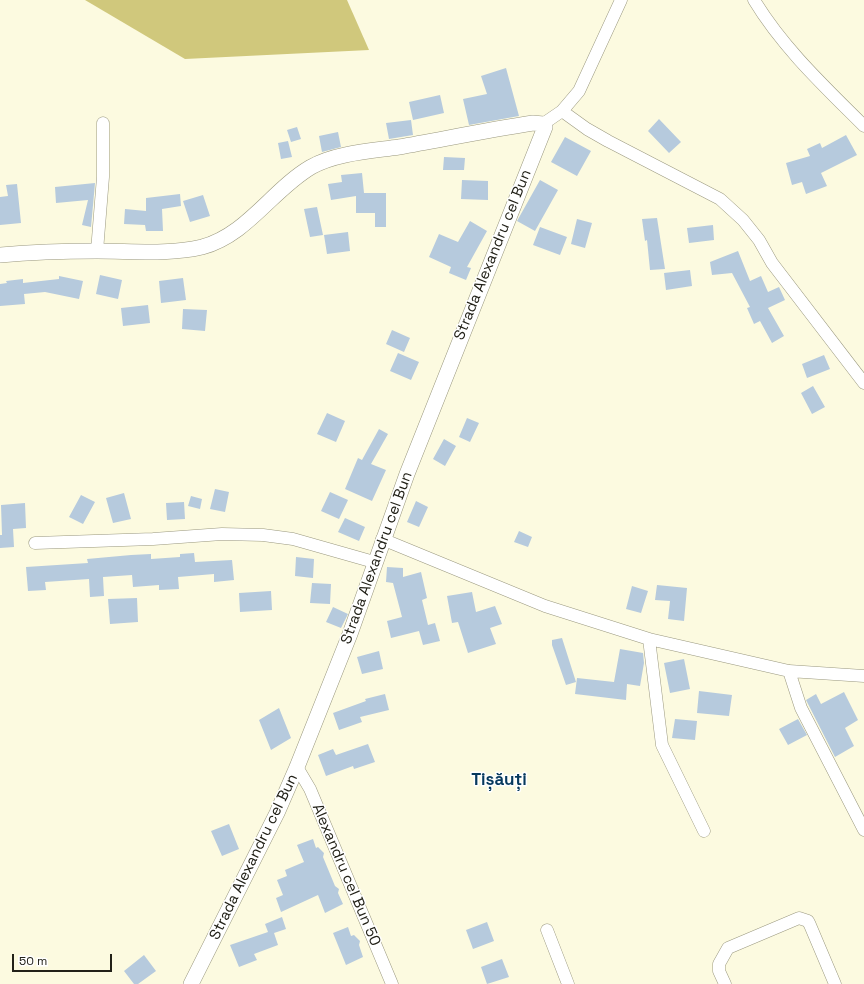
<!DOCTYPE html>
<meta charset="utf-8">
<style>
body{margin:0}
#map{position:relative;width:864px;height:984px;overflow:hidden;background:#fcfae0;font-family:"Space Grotesk",sans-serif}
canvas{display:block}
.scale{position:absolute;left:12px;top:954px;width:100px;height:18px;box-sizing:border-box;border:2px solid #222118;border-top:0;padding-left:5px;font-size:12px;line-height:14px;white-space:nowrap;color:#222118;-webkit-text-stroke:3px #fff;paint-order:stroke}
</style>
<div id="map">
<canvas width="864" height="984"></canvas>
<div class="scale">50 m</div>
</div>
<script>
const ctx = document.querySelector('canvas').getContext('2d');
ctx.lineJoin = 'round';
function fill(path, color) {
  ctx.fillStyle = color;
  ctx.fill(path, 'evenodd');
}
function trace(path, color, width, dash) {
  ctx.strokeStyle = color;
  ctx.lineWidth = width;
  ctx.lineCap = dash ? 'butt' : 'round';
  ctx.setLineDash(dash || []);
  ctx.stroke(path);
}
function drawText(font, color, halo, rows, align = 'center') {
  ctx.font = font + ' "Space Grotesk",sans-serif';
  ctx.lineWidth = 3;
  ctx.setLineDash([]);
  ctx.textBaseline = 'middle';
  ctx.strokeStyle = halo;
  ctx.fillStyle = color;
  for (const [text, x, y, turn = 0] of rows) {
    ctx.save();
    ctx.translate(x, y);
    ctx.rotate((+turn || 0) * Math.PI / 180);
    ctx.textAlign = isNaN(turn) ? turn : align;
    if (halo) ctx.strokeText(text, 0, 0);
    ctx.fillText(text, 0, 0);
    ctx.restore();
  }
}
fill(new Path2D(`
 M 85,0 L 347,0 L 369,50 L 185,59 Z`), '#d0c87c');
fill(new Path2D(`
 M 506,68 L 519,116 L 469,125 L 463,99 L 487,94 L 481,76 Z
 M 440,95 L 444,113 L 413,120 L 409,102 Z
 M 659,119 L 681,142 L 669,153 L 648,131 Z
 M 411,120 L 413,135 L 389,139 L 386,123 Z
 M 297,127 L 301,139 L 291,142 L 287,130 Z
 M 338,132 L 341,147 L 322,152 L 319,136 Z
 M 846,135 L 857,155 L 821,173 L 827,186 L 806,194 L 802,182 L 792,185 L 786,163 L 810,156 L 807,149 L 820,143 L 822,148 Z
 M 565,137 L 591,151 L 577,176 L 551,162 Z
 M 288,141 L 292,157 L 281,159 L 278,143 Z
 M 444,157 L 465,158 L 464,170 L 443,170 Z
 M 362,173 L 364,193 L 386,193 L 386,227 L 375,227 L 375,213 L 356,213 L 356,196 L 331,200 L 328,184 L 342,182 L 341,175 Z
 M 462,180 L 488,181 L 488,200 L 461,199 Z
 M 540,180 L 558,190 L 535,231 L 517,221 Z
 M 95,183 L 91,227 L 82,225 L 88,200 L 56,203 L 55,187 Z
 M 17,184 L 21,223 L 0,225 L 0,197 L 8,196 L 6,185 Z
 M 180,194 L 181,206 L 162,209 L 163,231 L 146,231 L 145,225 L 124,224 L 125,209 L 146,211 L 146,198 Z
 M 203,195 L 210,216 L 190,222 L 183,201 Z
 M 317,207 L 323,235 L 310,237 L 304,209 Z
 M 657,218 L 665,269 L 650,270 L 647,240 L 645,241 L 642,219 Z
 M 577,219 L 592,223 L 585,248 L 571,244 Z
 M 470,221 L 487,231 L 467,267 L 471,268 L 466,280 L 449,273 L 451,267 L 429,257 L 439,234 L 458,242 Z
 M 713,225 L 714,240 L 689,243 L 687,228 Z
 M 540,227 L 567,237 L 560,255 L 533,245 Z
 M 348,232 L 350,251 L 327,254 L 324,235 Z
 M 738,251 L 750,281 L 761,276 L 768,292 L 779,287 L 785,300 L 768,308 L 784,336 L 772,343 L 760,321 L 754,324 L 747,308 L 750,307 L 732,273 L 712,275 L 710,262 Z
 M 690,270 L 692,286 L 666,290 L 664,273 Z
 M 100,275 L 122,280 L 118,299 L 96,294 Z
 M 59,276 L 83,281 L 79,299 L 45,292 L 24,294 L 25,304 L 0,306 L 0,284 L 7,283 L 6,281 L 23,279 L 23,283 L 59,279 Z
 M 183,278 L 186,300 L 161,303 L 159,281 Z
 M 148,305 L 150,323 L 123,326 L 121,308 Z
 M 183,309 L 207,310 L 205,331 L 182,329 Z
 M 392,330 L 410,338 L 404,352 L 386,344 Z
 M 398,353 L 419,362 L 411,380 L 390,371 Z
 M 824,355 L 830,369 L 807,378 L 802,364 Z
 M 813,386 L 825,407 L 812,414 L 801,393 Z
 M 327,413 L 345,421 L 336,442 L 317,434 Z
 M 467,418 L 479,423 L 470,442 L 459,437 Z
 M 379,429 L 388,434 L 371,464 L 386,470 L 372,501 L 345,489 L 358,458 L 362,460 Z
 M 444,439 L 456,446 L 445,466 L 433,459 Z
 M 215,489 L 229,492 L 225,512 L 210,509 Z
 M 330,492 L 348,500 L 339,519 L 321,511 Z
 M 124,493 L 131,519 L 113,523 L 106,498 Z
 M 81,495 L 95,502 L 83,524 L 69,517 Z
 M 191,496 L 202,499 L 200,509 L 188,506 Z
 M 416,501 L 428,507 L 419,527 L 407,522 Z
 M 184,502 L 185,519 L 167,520 L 166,503 Z
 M 25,503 L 26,528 L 13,529 L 14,547 L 0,548 L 0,535 L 2,535 L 1,505 Z
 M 345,518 L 365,527 L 359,541 L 338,532 Z
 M 519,531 L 532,537 L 528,547 L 514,542 Z
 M 194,553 L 195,562 L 232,560 L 234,580 L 214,582 L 214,574 L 178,577 L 179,589 L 159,590 L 159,585 L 133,587 L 132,575 L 103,577 L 104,596 L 90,597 L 89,579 L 45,582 L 46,590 L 28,591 L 26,567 L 88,563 L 87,559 L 131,555 L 151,554 L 151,559 L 180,557 L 180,554 Z
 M 296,557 L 314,559 L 313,578 L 295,576 Z
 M 387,567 L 403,568 L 403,577 L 421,572 L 427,598 L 422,600 L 428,625 L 435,623 L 440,641 L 423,645 L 419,631 L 391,638 L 387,621 L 402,617 L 393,583 L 386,582 Z
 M 312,583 L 331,584 L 330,604 L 310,603 Z
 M 657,585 L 687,588 L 684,621 L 668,619 L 670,601 L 655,600 Z
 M 632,586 L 648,591 L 641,613 L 626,609 Z
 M 271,591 L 272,610 L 240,612 L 239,593 Z
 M 472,592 L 476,612 L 495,606 L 502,624 L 490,628 L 496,644 L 468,653 L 458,622 L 452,623 L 447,596 Z
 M 137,598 L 138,622 L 110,624 L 108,599 Z
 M 333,607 L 348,614 L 341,628 L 326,622 Z
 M 562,638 L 576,682 L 566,685 L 552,645 L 552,640 Z
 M 620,649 L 643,653 L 644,663 L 640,686 L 627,684 L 626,700 L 575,694 L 577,678 L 614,682 Z
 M 379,651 L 383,669 L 362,674 L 357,657 Z
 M 684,659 L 690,689 L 670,693 L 664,663 Z
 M 699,691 L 732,695 L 729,716 L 697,713 Z
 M 844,692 L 858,720 L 845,728 L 854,746 L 835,757 L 806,700 L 816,694 L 821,704 Z
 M 385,694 L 389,710 L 360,717 L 362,722 L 339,730 L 333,713 L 366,701 L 365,699 Z
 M 279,708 L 291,738 L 271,750 L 259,720 Z
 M 675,719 L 697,721 L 695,740 L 672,738 Z
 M 798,719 L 807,735 L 788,745 L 779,729 Z
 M 368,744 L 375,762 L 354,769 L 353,766 L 326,776 L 318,755 L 333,749 L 336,755 Z
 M 229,824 L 239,849 L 222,856 L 211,831 Z
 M 313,839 L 316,848 L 318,847 L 324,853 L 323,857 L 335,886 L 339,889 L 338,893 L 343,904 L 325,913 L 318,895 L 281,912 L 276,898 L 283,895 L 277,880 L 287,876 L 285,870 L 304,862 L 297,845 Z
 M 282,917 L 286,929 L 274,933 L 278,945 L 254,954 L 257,960 L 239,967 L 230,945 L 268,932 L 265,924 Z
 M 487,922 L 494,941 L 473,949 L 466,930 Z
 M 348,927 L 351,936 L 354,935 L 360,941 L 359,945 L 363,957 L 346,965 L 333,933 Z
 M 144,955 L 156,971 L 138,984 L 134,984 L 124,971 Z
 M 502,959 L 509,977 L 487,984 L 481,967 Z`), '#b6cadd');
const minor = new Path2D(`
 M 754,0 C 783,48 825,87 864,126
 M 562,111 L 587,129 L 608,141 L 720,199 L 743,220 L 759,240 L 772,263 L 864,383
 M 543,124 L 562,111 L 579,91 L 621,0
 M 97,251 L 103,177 L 103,123
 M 382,539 L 545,606 L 649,639 L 789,671 L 864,676
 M 35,543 L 153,539 L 222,534 L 263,535 L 293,539 L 374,562
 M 649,639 L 662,745 L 704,831
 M 789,671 L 801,708 L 864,830
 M 297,767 L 310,789 L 392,984
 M 547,930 L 568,984
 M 725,984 L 719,971 L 719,964 L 728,948 L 799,918 L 808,921 L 810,925 L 835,984`);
const tertiary = new Path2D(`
 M 0,255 C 32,252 65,251 97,251 C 132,251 168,255 202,247 C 247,235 272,190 311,167 C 336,153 371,151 399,147 C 444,139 488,130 533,123 L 543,124 L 545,127 L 407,474 L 350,634 L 297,767 L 277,813 L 191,984`);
trace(minor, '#9a987f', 13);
trace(tertiary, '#9a987f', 16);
trace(minor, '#fff', 12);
trace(tertiary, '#fff', 15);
drawText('15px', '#222118', '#fff', [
 ["Strada Alexandru cel Bun",493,255,-68],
 ["Strada Alexandru cel Bun",377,558,-70],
 ["Strada Alexandru cel Bun",254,857,-64],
 ["Alexandru cel Bun 50",346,875,67]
]);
drawText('bold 17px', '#07395d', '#fff', [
 ["Tișăuți",499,780]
]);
</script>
